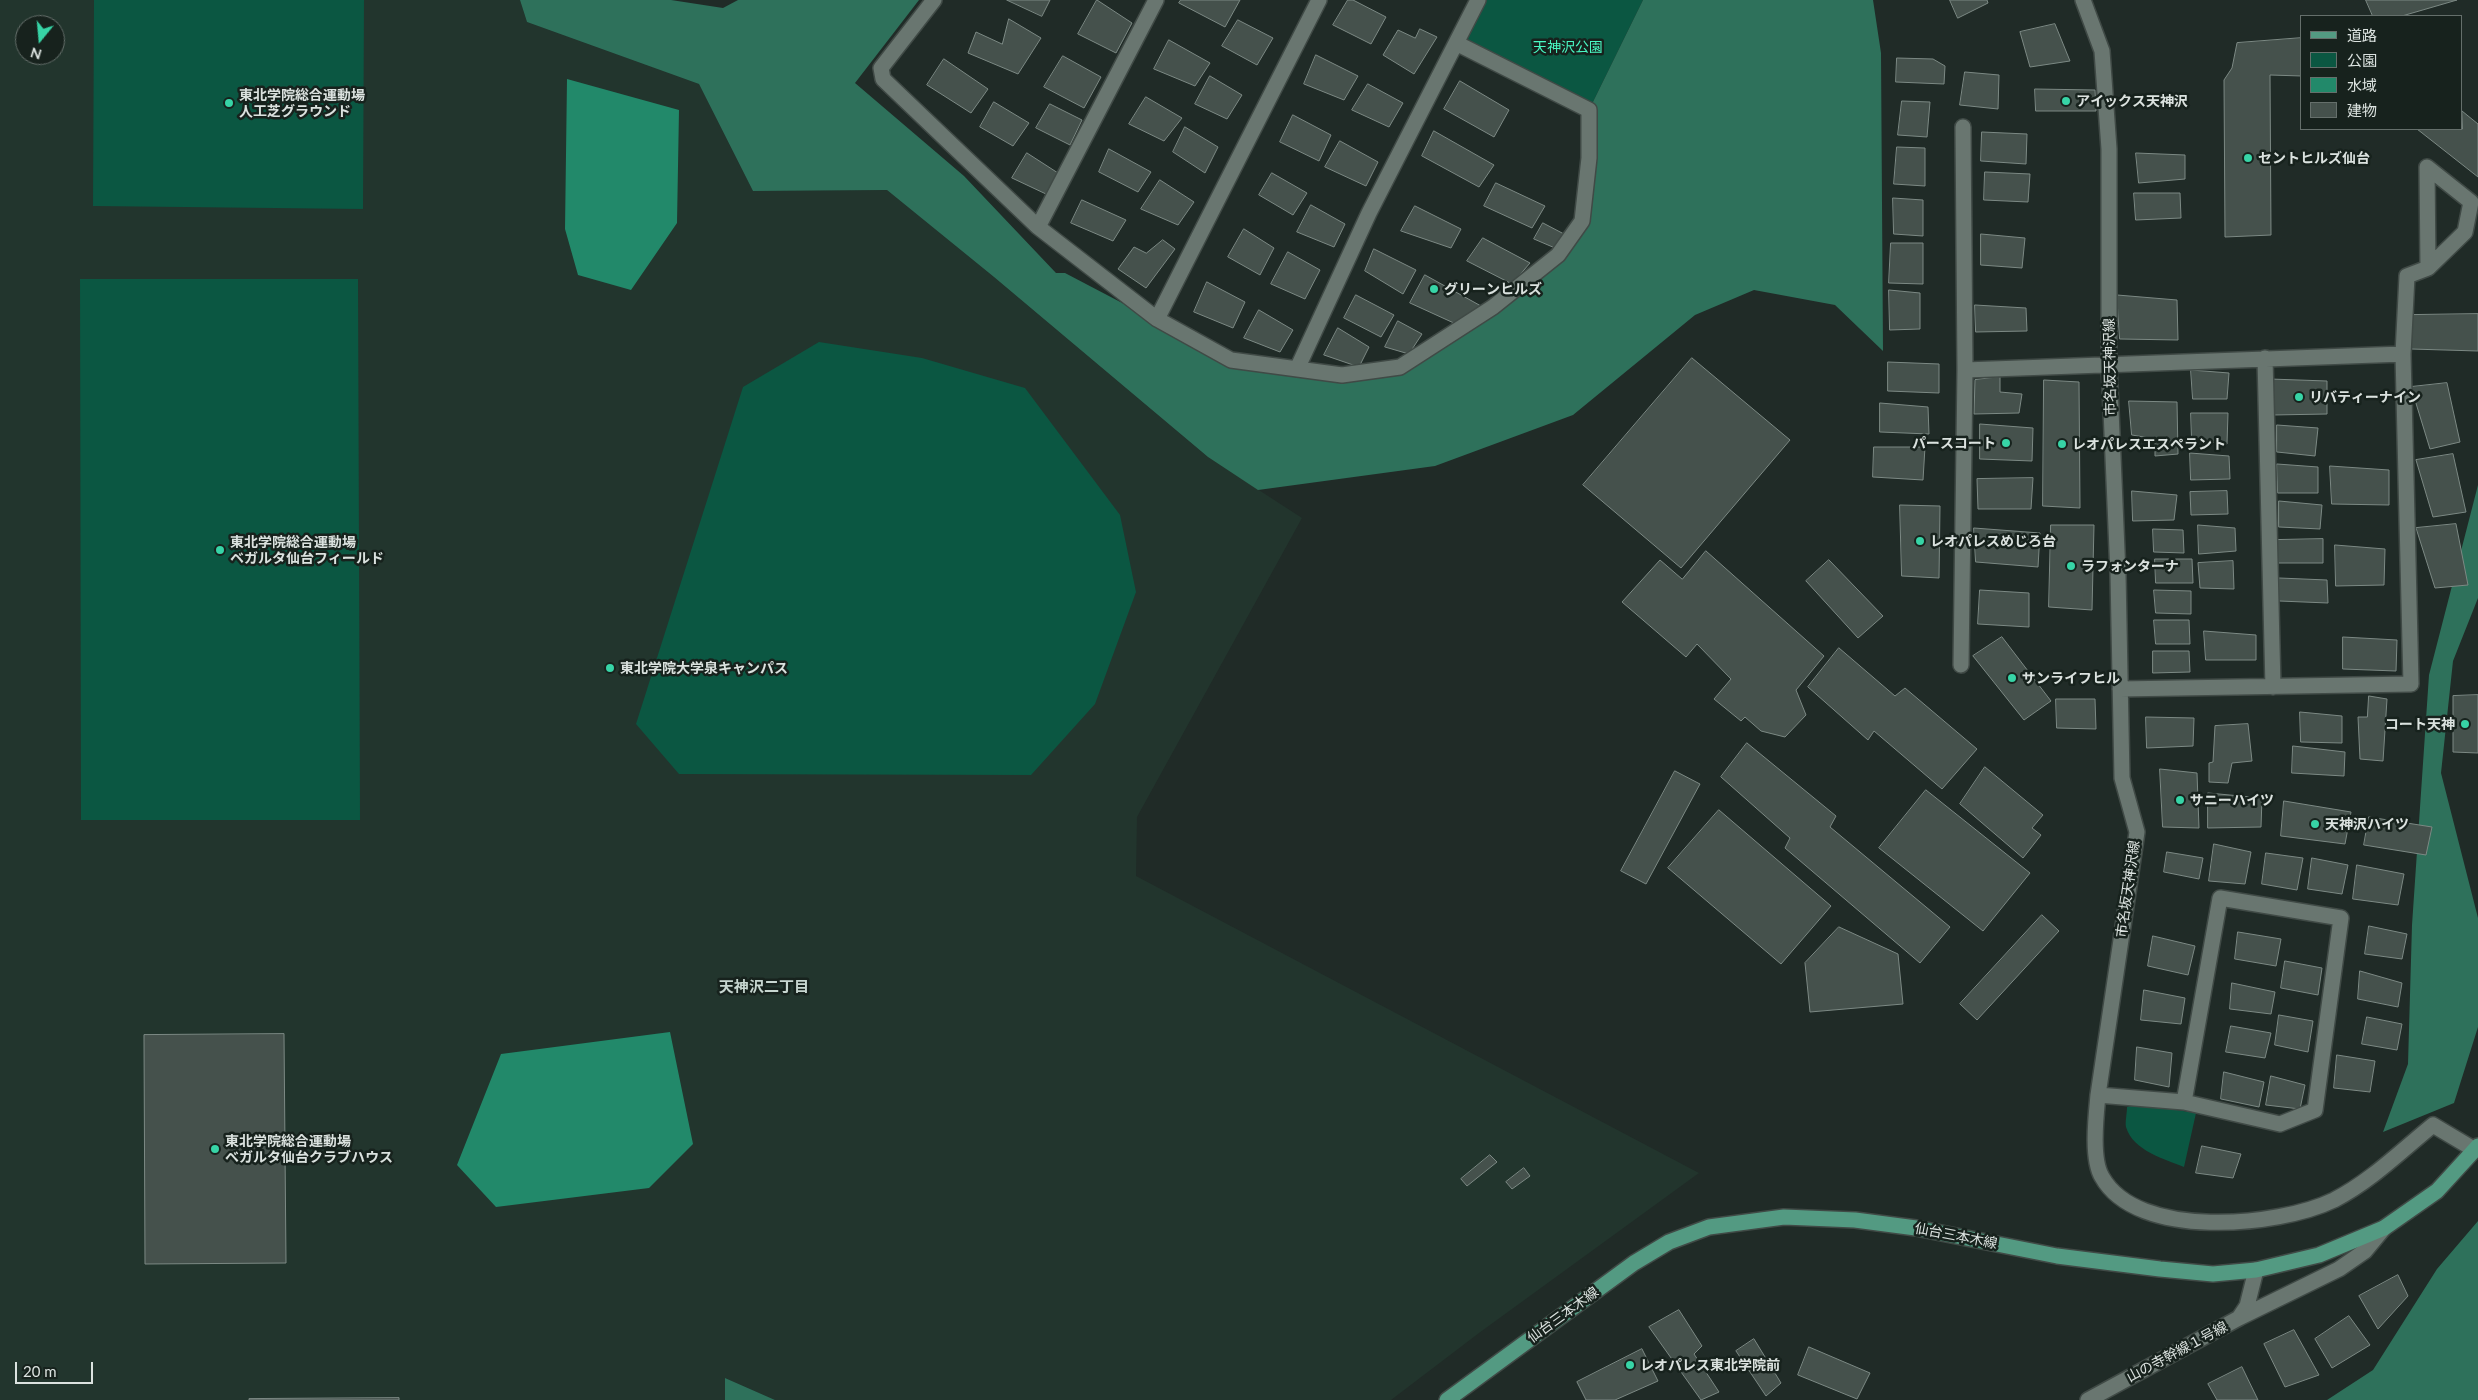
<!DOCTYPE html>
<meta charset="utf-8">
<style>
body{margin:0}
#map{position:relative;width:2478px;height:1400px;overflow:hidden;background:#202b27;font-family:Lato,"Noto Sans JP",sans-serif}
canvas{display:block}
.legend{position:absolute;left:2300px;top:15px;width:162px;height:115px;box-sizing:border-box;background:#17221d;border:1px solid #656f6b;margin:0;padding:6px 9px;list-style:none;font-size:15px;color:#dbe2df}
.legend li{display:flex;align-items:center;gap:10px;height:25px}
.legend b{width:25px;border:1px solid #656f6b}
.north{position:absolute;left:15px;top:15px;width:50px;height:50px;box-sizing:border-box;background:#17221d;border:1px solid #656f6b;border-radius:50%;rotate:197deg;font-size:14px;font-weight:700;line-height:20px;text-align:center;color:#dbe2df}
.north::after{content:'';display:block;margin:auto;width:18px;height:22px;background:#37d4a6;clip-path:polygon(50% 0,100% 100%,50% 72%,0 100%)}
.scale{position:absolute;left:15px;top:1362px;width:78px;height:22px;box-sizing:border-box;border:2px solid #dbe2df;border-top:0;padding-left:6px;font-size:15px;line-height:18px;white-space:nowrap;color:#dbe2df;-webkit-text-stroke:4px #17221d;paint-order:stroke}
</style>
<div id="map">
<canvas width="2478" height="1400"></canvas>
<ul class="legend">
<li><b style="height:6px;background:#539a82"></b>道路</li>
<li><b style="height:14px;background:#0b5742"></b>公園</li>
<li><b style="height:14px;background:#22896a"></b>水域</li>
<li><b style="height:14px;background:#45514c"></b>建物</li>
</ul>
<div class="north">N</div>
<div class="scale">20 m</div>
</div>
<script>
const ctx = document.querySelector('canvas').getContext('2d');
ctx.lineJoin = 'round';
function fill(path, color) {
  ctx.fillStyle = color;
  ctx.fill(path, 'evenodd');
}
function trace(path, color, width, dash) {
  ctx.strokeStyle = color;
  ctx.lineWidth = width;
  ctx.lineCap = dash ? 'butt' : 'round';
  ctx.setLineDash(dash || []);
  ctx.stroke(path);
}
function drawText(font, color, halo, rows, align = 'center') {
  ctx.font = font + ' Lato,"Noto Sans JP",sans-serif';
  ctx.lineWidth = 5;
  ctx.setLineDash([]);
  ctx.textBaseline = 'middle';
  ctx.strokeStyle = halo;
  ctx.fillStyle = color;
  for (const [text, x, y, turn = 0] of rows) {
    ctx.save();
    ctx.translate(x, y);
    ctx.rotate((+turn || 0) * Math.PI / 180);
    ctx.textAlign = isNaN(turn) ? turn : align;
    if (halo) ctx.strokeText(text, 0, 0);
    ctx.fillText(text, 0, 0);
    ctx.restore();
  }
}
fill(new Path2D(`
 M 0,0 L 520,0 L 527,22 L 699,84 L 753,191 L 887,190 L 994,277 L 1208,457 L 1302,518 L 1137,817 L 1136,876 L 1699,1173 L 1479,1333 L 1391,1400 L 775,1400 L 725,1378 L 725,1400 L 0,1400 ZM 25,25 L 55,25 L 55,55 L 25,55 Z`), '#22352d');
fill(new Path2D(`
 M 94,0 L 364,0 L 363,209 L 93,206 Z
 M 1478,0 L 1643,0 L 1589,110 L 1456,43 Z
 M 80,279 L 358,279 L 360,820 L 81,820 Z
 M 819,342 L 922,358 L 1025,388 L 1120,515 L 1136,592 L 1095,704 L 1031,775 L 679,774 L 636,724 L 743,387 Z
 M 2138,1104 L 2196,1113 L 2184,1167 C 2165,1159 2133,1151 2126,1127 C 2125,1122 2127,1113 2127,1107 Z`), '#0b5742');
fill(new Path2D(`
 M 520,0 L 671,0 L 723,8 L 738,0 L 919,0 L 855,83 L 964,176 L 1056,273 L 1065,273 L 1231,360 L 1297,369 L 1400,367 L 1558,255 L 1582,221 L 1589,110 L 1643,0 L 1873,0 L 1881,53 L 1883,351 L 1835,305 L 1754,290 L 1695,315 L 1573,415 L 1435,466 L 1258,490 L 1208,457 L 994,277 L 887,190 L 753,191 L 699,84 L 527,22 Z
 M 2478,485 L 2478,598 L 2453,661 L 2441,773 L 2478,918 L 2478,1027 L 2454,1103 L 2383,1132 L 2408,1064 L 2412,925 L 2429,675 Z
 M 2478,1221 L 2478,1400 L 2327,1400 L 2373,1370 L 2437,1269 Z
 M 725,1378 L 775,1400 L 725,1400 Z`), '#2e715b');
fill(new Path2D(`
 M 567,79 L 679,110 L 677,223 L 631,290 L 578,275 L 565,229 Z
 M 670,1032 L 693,1144 L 649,1188 L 496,1207 L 457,1165 L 501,1054 Z`), '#22896a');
const building = new Path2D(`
 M 1007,0 L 1050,0 L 1042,16 Z
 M 1097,0 L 1132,23 L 1116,53 L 1078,34 Z
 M 1181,0 L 1240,0 L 1225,27 L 1179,3 Z
 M 1348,0 L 1353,0 L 1386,17 L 1371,44 L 1333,25 Z
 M 1950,0 L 1987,0 L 1988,3 L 1958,18 Z
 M 2366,0 L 2457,0 L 2402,16 L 2373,16 Z
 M 1009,19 L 1041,38 L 1018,74 L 968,53 L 976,32 L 1002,44 Z
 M 1238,20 L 1273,38 L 1257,65 L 1222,46 Z
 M 2055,24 L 2070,61 L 2030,67 L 2020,32 Z
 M 1420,29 L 1437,37 L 1414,74 L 1383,55 L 1398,30 L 1415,38 Z
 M 2302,38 L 2302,76 L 2270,75 L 2271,235 L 2225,237 L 2224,80 L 2232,68 L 2237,43 Z
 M 1169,40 L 1210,63 L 1195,86 L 1154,69 Z
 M 1316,55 L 1358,76 L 1344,100 L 1304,84 Z
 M 1063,56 L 1101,77 L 1084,108 L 1044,87 Z
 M 1897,58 L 1933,59 L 1945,66 L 1944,84 L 1896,82 Z
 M 944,59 L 988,89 L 971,113 L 927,85 Z
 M 1965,72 L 1999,75 L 1998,109 L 1960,105 Z
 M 1210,76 L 1242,95 L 1227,119 L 1195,104 Z
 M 1460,81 L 1509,110 L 1494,137 L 1444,109 Z
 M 1368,84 L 1403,103 L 1389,127 L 1352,110 Z
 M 2035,89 L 2095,90 L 2096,111 L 2036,111 Z
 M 1146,97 L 1182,118 L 1164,141 L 1129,124 Z
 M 1902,101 L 1930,102 L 1927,137 L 1898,135 Z
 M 994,102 L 1029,123 L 1013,146 L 980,127 Z
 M 1050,104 L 1082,120 L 1070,145 L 1036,128 Z
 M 2462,111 L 2478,124 L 2478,177 L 2417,129 L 2462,129 Z
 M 1293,115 L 1331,135 L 1319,161 L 1280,142 Z
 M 1185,127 L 1218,147 L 1205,173 L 1173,152 Z
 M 1434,131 L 1494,165 L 1479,187 L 1422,156 Z
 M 1982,132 L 2027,134 L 2026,164 L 1981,161 Z
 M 1340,141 L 1378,162 L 1366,186 L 1325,167 Z
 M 1897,147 L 1925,148 L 1925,186 L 1894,184 Z
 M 1109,149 L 1151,172 L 1138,192 L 1099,172 Z
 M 1027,153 L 1058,173 L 1046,194 L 1012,178 Z
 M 2136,153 L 2185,155 L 2185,179 L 2139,183 Z
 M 1985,172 L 2030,174 L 2028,202 L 1984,200 Z
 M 1272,173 L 1307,193 L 1293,215 L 1259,195 Z
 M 1160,180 L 1194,202 L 1178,225 L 1141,209 Z
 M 1496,183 L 1545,206 L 1532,228 L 1484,206 Z
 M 2134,193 L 2180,193 L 2181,218 L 2136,220 Z
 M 1893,198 L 1923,200 L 1923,236 L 1894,234 Z
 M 1082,200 L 1126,220 L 1113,241 L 1071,223 Z
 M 1311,205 L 1345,224 L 1334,247 L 1297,232 Z
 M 1415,206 L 1461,229 L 1451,248 L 1401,231 Z
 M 1543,223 L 1564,234 L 1555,248 L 1534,239 Z
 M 1244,229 L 1274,248 L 1260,275 L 1228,257 Z
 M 1981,234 L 2025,238 L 2022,268 L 1981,265 Z
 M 1483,238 L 1530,263 L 1512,284 L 1467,261 Z
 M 1163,240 L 1175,249 L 1146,288 L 1118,269 L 1134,247 L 1146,253 Z
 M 1891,243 L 1923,243 L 1923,284 L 1889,283 Z
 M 1374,249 L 1416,270 L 1403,294 L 1365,271 Z
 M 1288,252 L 1320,270 L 1305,299 L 1271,284 Z
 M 1425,275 L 1481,306 L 1456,324 L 1410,303 Z
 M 1207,282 L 1245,302 L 1233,328 L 1194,312 Z
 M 1889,290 L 1920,293 L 1920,329 L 1890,330 Z
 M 1356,295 L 1394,315 L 1381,337 L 1344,318 Z
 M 2117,295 L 2177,300 L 2178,340 L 2120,339 Z
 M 1975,305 L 2026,308 L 2027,331 L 1976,332 Z
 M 1259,310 L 1293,330 L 1280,352 L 1244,338 Z
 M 2478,314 L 2478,351 L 2411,349 L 2412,315 Z
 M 1398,321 L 1422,334 L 1409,354 L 1385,347 Z
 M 1338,328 L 1369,347 L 1359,367 L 1324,355 Z
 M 1692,358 L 1790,440 L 1681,568 L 1583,485 Z
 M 1888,362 L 1939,364 L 1939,393 L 1888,391 Z
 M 2191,370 L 2229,373 L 2227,399 L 2193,399 Z
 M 2000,377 L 2000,392 L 2022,394 L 2019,413 L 1974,414 L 1975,380 Z
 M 2270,379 L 2327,381 L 2327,414 L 2273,415 Z
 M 2044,380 L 2079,382 L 2080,508 L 2043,506 Z
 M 2447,383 L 2460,442 L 2430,449 L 2411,387 Z
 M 2129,401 L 2177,402 L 2178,454 L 2155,456 L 2155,439 L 2132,435 Z
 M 1880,403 L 1928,407 L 1929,434 L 1880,432 Z
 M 2191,413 L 2228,413 L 2227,444 L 2192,440 Z
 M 1980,424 L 2033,428 L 2032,461 L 1980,459 Z
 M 2277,425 L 2318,428 L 2315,456 L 2277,452 Z
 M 1874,447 L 1925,447 L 1923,480 L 1873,477 Z
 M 2190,453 L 2229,456 L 2230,479 L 2191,480 Z
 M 2453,454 L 2466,512 L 2433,517 L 2416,460 Z
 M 2277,464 L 2318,467 L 2318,493 L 2278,493 Z
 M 2330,466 L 2389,470 L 2389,505 L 2332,504 Z
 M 2033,478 L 2031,509 L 1978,509 L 1977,479 Z
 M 2132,491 L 2177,495 L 2174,520 L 2133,521 Z
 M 2227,491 L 2228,514 L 2191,515 L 2190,492 Z
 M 2279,501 L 2322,505 L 2320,529 L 2279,527 Z
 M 1900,505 L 1940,506 L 1939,578 L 1902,576 Z
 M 2456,524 L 2468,585 L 2435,588 L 2416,528 Z
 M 2051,525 L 2094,525 L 2092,610 L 2049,607 Z
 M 2198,525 L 2235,528 L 2236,551 L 2199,554 Z
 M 1974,528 L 2040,533 L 2038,567 L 1976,562 Z
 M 2153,529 L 2183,530 L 2184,553 L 2154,552 Z
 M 2323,539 L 2323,563 L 2278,563 L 2276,540 Z
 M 2335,545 L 2385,549 L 2384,585 L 2336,586 Z
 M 1706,551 L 1824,656 L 1796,690 L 1806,715 L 1785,737 L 1761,731 L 1745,717 L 1741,721 L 1714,699 L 1731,679 L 1697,644 L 1686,657 L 1622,602 L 1660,560 L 1682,579 Z
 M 2155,559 L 2192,559 L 2193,583 L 2156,583 Z
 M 1829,560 L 1883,616 L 1858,638 L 1806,581 Z
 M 2233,561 L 2234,589 L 2200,588 L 2198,563 Z
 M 2279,578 L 2327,580 L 2328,603 L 2279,601 Z
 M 1980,590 L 2029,593 L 2029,627 L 1978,624 Z
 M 2154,590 L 2191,591 L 2191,614 L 2156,613 Z
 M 2154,620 L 2189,620 L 2190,644 L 2156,644 Z
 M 2204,631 L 2256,635 L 2256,660 L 2206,660 Z
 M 2002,637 L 2051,701 L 2024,720 L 1973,656 Z
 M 2343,637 L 2397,640 L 2396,671 L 2343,669 Z
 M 1839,648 L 1895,696 L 1905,688 L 1977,749 L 1942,789 L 1874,731 L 1868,740 L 1808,687 Z
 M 2153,651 L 2189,651 L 2190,672 L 2153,673 Z
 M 2478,695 L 2478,753 L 2453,752 L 2453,696 Z
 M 2369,696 L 2387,699 L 2383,761 L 2360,759 L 2358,717 L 2367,717 Z
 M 2056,699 L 2095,699 L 2096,729 L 2057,728 Z
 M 2300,712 L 2342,716 L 2342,743 L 2301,742 Z
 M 2146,717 L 2194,718 L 2193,746 L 2147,748 Z
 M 2248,724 L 2252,761 L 2232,763 L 2228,783 L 2209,782 L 2209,763 L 2213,762 L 2215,726 Z
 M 1747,743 L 1836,816 L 1830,827 L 1950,927 L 1920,963 L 1785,848 L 1790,838 L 1721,777 Z
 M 2293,746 L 2345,752 L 2344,776 L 2292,773 Z
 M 1985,767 L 2043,815 L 2032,828 L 2041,835 L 2023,858 L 1960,804 Z
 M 2160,769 L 2197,773 L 2199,828 L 2163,827 Z
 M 1675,771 L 1700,784 L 1646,884 L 1621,871 Z
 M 1926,790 L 2030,873 L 1983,931 L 1879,848 Z
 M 2208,793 L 2262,798 L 2261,827 L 2208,828 Z
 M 2284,801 L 2351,812 L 2345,844 L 2281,836 Z
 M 1719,810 L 1831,906 L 1781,964 L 1668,868 Z
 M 2369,817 L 2432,827 L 2426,855 L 2364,845 Z
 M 2214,844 L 2251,852 L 2245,884 L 2209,881 Z
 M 2167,852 L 2203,858 L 2199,879 L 2164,872 Z
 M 2266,853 L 2303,858 L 2297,890 L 2262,884 Z
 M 2312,858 L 2348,865 L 2342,894 L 2308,889 Z
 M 2357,865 L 2404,874 L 2398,905 L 2353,899 Z
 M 2042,915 L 2059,931 L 1977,1020 L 1960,1004 Z
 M 2369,926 L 2407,934 L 2402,959 L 2365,954 Z
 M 1839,927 L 1898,954 L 1903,1004 L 1810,1012 L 1805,963 Z
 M 2238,932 L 2281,939 L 2276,966 L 2235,959 Z
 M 2153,936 L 2195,946 L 2188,975 L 2148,966 Z
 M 2285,961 L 2322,968 L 2318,995 L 2281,988 Z
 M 2360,971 L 2402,983 L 2398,1007 L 2358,999 Z
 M 2232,983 L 2275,992 L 2271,1014 L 2230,1009 Z
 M 2144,990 L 2185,998 L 2181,1024 L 2141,1020 Z
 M 2279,1015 L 2313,1021 L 2308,1052 L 2275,1045 Z
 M 2367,1017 L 2402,1024 L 2397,1050 L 2362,1044 Z
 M 2231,1026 L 2271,1033 L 2265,1058 L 2226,1052 Z
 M 284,1034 L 286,1263 L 145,1264 L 144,1035 Z
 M 2137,1047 L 2172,1053 L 2169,1087 L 2135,1080 Z
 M 2337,1055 L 2375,1061 L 2370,1092 L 2334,1088 Z
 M 2224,1072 L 2264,1082 L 2259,1107 L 2221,1099 Z
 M 2271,1076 L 2305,1085 L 2300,1109 L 2266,1105 Z
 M 2202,1146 L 2241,1154 L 2233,1178 L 2196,1173 Z
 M 1490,1155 L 1497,1162 L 1467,1186 L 1461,1179 Z
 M 1524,1168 L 1530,1176 L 1512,1189 L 1506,1182 Z
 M 2398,1275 L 2408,1296 L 2378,1329 L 2359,1296 Z
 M 1679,1310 L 1702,1346 L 1694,1354 L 1719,1392 L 1701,1400 L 1649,1327 Z
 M 2349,1316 L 2370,1345 L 2332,1368 L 2315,1339 Z
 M 2294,1330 L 2319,1375 L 2285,1387 L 2264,1344 Z
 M 1754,1339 L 1781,1383 L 1766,1396 L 1736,1351 Z
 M 1809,1347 L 1870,1373 L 1857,1399 L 1798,1375 Z
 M 1642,1349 L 1658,1381 L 1615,1400 L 1586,1400 L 1577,1382 Z
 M 2242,1367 L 2258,1400 L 2217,1400 L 2208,1384 Z
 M 399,1398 L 399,1400 L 249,1400 L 249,1399 Z`);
fill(building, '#45514c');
trace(building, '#7c8984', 1);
const minor = new Path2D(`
 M 934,0 L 881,68 L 883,79 L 1038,227 L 1157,319 L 1231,360 L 1342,375 L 1400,367 L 1493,307 L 1558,255 L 1582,221 L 1589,158 L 1589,110 L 1456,43
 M 2083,0 L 2102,51 L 2109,149 L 2109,363 L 2118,574 L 2122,778 L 2137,832 L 2098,1095 C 2096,1116 2091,1159 2102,1177 C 2137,1240 2278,1227 2334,1200 C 2371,1181 2401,1151 2433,1125 L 2475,1150
 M 1963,127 L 1965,370 L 2403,354
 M 1038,227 L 1156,0
 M 1157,319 L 1319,0
 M 2265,358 L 2273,687
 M 1297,369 L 1369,213 L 1478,0
 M 1961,665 L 1965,370
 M 2120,689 L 2411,684 L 2403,354 L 2407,276 L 2428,268 L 2427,167 L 2471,202 L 2465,232 L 2428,268
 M 2098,1095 L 2184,1102 L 2280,1124 L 2315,1110 L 2341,918 L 2220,898 L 2184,1102
 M 2239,1318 L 2247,1306 L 2256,1270
 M 2088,1400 L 2239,1318 L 2339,1269 L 2365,1251 L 2384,1228`);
const major = new Path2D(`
 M 1447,1400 L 1634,1263 L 1669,1242 L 1709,1227 L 1784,1217 L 1855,1220 L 1916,1228 L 2057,1256 L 2160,1269 L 2213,1274 L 2256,1270 L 2319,1255 L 2384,1228 L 2437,1191 L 2478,1146`);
trace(minor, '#404a46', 18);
trace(major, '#404a46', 18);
trace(minor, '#697670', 15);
trace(major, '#539a82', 15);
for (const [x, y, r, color] of [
 [2066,101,5,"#37d4a6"],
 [229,103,5,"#37d4a6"],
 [2248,158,5,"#37d4a6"],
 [1434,289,5,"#37d4a6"],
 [2299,397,5,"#37d4a6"],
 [2006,443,5,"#37d4a6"],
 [2062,444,5,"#37d4a6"],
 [1920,541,5,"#37d4a6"],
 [220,550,5,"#37d4a6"],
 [2071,566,5,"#37d4a6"],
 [610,668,5,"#37d4a6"],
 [2012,678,5,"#37d4a6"],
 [2465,724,5,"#37d4a6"],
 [2180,800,5,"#37d4a6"],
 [2315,824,5,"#37d4a6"],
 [215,1149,5,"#37d4a6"],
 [1630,1365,5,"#37d4a6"]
]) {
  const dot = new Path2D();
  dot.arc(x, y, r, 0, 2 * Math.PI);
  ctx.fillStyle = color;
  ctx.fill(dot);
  trace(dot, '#17221d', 2);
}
drawText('14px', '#49f8c3', '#17221d', [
 ["天神沢公園",1568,47]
]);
drawText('bold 14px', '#dbe2df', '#17221d', [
 ["東北学院総合運動場",239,95],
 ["人工芝グラウンド",239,111],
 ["アイックス天神沢",2076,101],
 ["セントヒルズ仙台",2258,158],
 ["グリーンヒルズ",1444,289],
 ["リバティーナイン",2309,397],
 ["パースコート",1996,443,"right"],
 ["レオパレスエスペラント",2072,444],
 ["レオパレスめじろ台",1930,541],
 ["東北学院総合運動場",230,542],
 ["ベガルタ仙台フィールド",230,558],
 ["ラフォンターナ",2081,566],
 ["東北学院大学泉キャンパス",620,668],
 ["サンライフヒル",2022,678],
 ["コート天神",2455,724,"right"],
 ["サニーハイツ",2190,800],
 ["天神沢ハイツ",2325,824],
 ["東北学院総合運動場",225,1141],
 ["べガルタ仙台クラブハウス",225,1157],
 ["レオパレス東北学院前",1640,1365]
], 'left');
drawText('14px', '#dbe2df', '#17221d', [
 ["市名坂天神沢線",2110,367,-91],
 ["市名坂天神沢線",2128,889,-82],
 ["仙台三本木線",1956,1236,11],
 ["仙台三本木線",1563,1315,-36],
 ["山の寺幹線１号線",2177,1352,-28]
]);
drawText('bold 15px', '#c7d6d0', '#17221d', [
 ["天神沢二丁目",764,987]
]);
</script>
